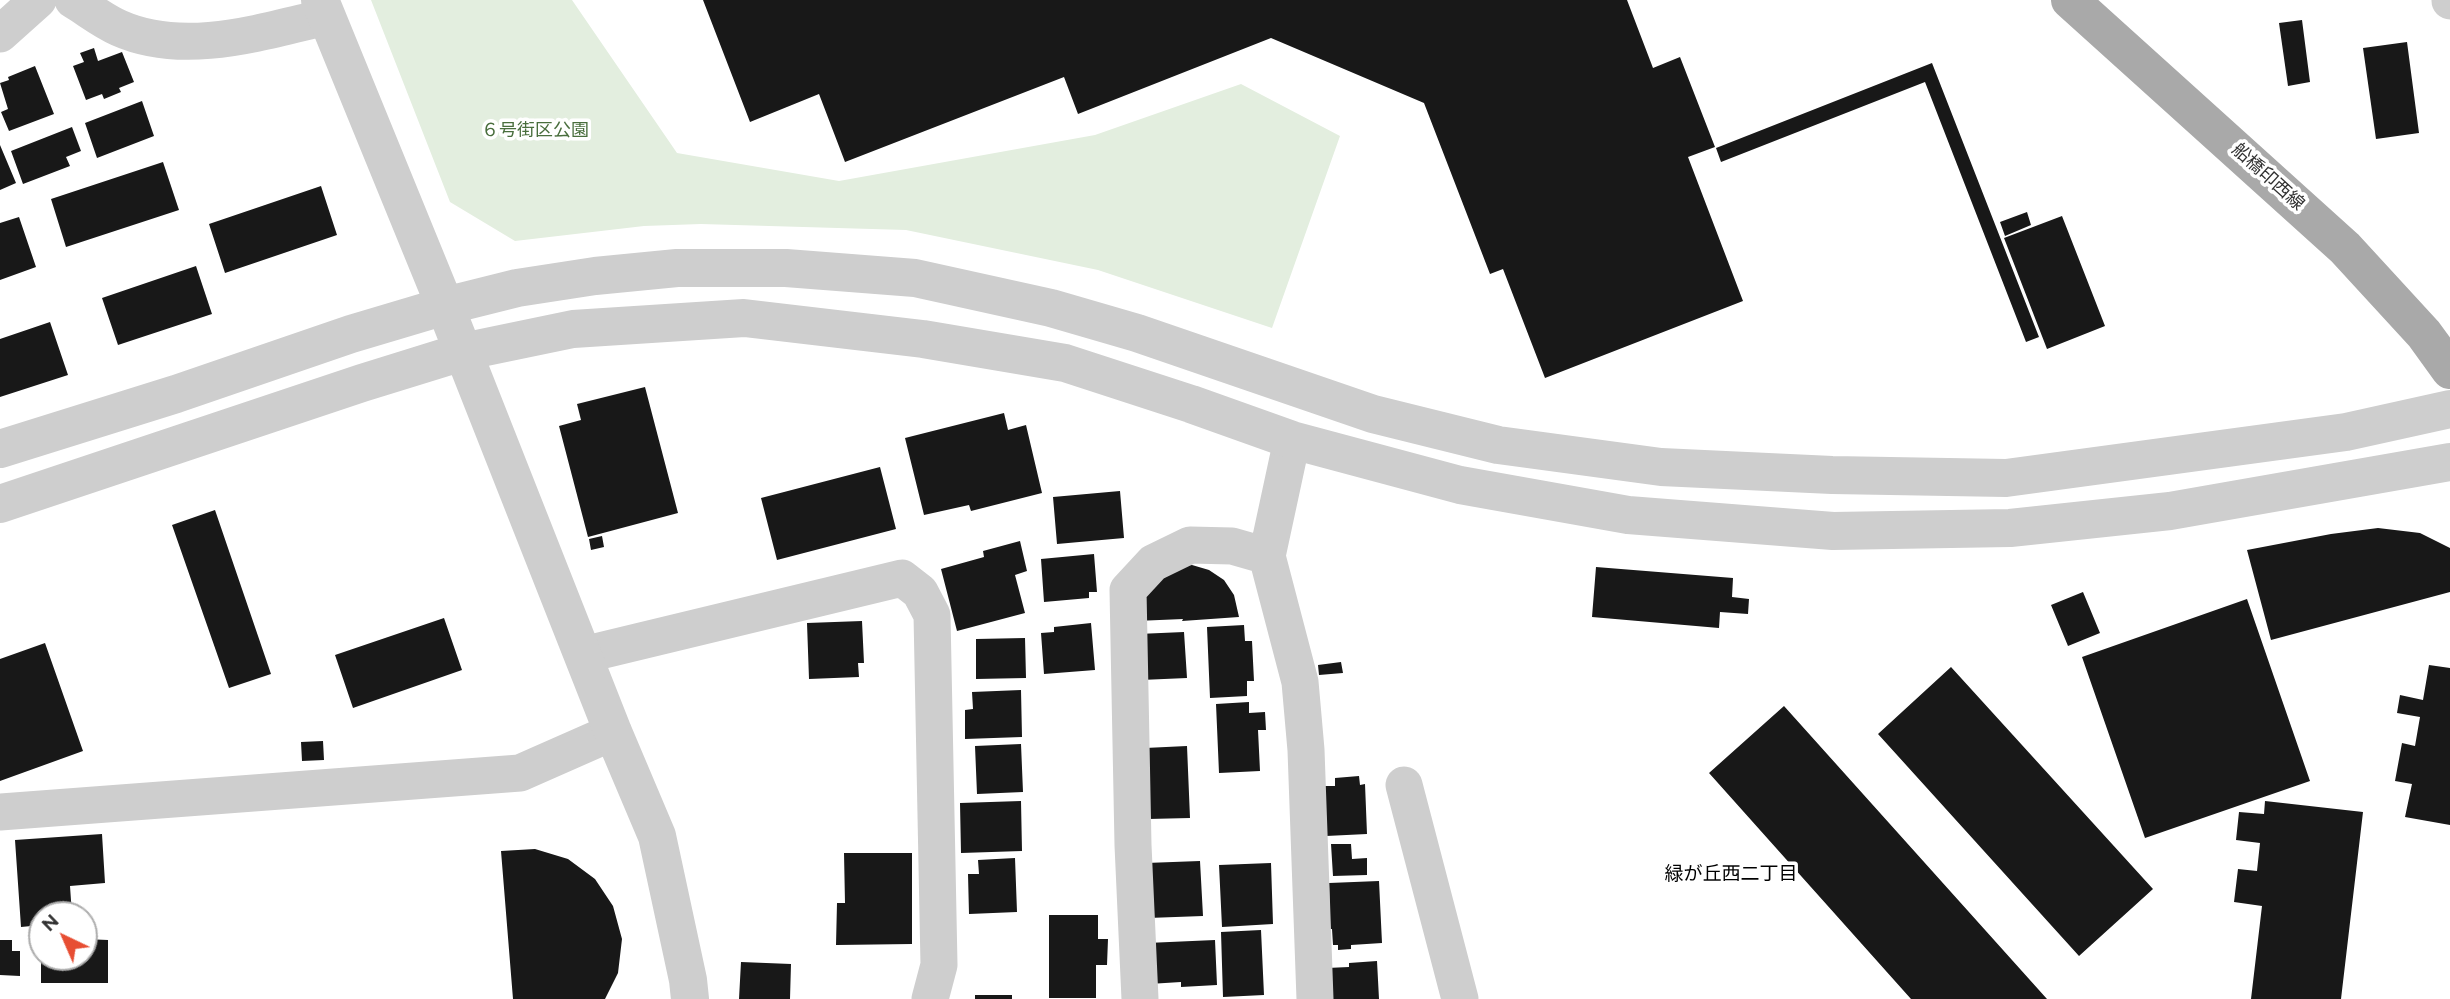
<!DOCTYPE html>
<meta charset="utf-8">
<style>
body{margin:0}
#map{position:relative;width:2450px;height:999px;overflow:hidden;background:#fff;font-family:Raleway,sans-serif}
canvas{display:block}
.north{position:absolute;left:28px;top:901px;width:70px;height:70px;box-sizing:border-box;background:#fff;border:2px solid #adadad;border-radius:50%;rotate:316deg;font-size:19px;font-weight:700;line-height:28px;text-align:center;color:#313131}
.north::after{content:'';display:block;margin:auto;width:24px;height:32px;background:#e74e33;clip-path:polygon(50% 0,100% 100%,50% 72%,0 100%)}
</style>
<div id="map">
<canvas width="2450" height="999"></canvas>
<div class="north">N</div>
</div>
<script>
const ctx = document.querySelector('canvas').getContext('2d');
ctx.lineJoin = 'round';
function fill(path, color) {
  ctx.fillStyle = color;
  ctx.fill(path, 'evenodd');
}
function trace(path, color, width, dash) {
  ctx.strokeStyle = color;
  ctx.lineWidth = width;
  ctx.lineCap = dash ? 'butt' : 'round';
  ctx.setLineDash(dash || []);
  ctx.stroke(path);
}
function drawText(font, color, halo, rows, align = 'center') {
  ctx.font = font + ' Raleway,"Noto Sans JP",sans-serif';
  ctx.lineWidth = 7;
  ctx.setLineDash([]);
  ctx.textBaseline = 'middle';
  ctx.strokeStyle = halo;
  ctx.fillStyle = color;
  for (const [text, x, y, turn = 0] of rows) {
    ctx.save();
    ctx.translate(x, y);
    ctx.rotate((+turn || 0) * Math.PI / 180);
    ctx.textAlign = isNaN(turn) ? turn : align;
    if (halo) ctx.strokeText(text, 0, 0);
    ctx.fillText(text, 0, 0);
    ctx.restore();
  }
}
fill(new Path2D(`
 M 371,0 L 572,0 L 677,153 L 839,181 L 1095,135 L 1241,84 L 1340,136 L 1272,328 L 1098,270 L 906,230 L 701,224 L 644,226 L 515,241 L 450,202 Z`), '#e3eedf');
fill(new Path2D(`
 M 703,0 L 1627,0 L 1653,68 L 1680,57 L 1715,147 L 1688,157 L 1743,301 L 1545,378 L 1503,269 L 1490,274 L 1424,103 L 1271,38 L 1078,114 L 1064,77 L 845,162 L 819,94 L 750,122 Z
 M 2302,20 L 2310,82 L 2288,86 L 2279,23 Z
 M 2407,42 L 2419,133 L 2376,139 L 2363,48 Z
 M 94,48 L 98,61 L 122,52 L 134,82 L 119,88 L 121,92 L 104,99 L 102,94 L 86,100 L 73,66 L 84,62 L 80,53 Z
 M 1932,63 L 2039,337 L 2026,342 L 1925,82 L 1721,162 L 1716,148 Z
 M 35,66 L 54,114 L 9,131 L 1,112 L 8,109 L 0,83 L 9,80 L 8,77 Z
 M 142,101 L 154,136 L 97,158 L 85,123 Z
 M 72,127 L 81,151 L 66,157 L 70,166 L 23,184 L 11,151 Z
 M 0,145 L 16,183 L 0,190 Z
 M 163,162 L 179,210 L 66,247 L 51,199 Z
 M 321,186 L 337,235 L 225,273 L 209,224 Z
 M 2027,212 L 2031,225 L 2005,236 L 2000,222 Z
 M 2062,216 L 2105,326 L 2047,349 L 2004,238 Z
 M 19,217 L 36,267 L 0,280 L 0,223 Z
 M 196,266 L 212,314 L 118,345 L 102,298 Z
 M 50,322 L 68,375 L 0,397 L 0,339 Z
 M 645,387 L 678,513 L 588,537 L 559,426 L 581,420 L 577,404 Z
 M 1004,413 L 1008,430 L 1026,425 L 1042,493 L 971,511 L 969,505 L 924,515 L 905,438 Z
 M 880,467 L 896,529 L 777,560 L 761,498 Z
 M 1120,491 L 1124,538 L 1057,544 L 1053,497 Z
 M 215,510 L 271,674 L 229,688 L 172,525 Z
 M 2378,528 L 2420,533 L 2450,548 L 2450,592 L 2271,640 L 2247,550 L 2331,534 Z
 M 602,536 L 604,547 L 591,550 L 589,539 Z
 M 1020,541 L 1027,571 L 1015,575 L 1025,613 L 957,631 L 941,569 L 984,557 L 983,551 Z
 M 1094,554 L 1097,592 L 1089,592 L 1089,598 L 1044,602 L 1041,559 Z
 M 1192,565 L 1209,570 L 1224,580 L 1234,595 L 1239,617 L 1182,621 L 1183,619 L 1136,621 L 1138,600 L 1174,566 Z
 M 1596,567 L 1733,578 L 1732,597 L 1749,599 L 1748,614 L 1720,612 L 1719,628 L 1592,617 Z
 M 2083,592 L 2100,633 L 2068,646 L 2051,605 Z
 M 2247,599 L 2310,781 L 2145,838 L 2082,657 Z
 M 444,618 L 462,670 L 353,708 L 335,655 Z
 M 862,621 L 864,663 L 858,663 L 859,677 L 809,679 L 807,623 Z
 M 1091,623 L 1095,670 L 1044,674 L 1041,633 L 1054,632 L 1054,627 Z
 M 1244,625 L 1245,641 L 1252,641 L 1254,681 L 1247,681 L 1247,696 L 1210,698 L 1207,627 Z
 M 1184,632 L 1187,678 L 1141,680 L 1138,634 Z
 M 1025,638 L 1026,678 L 976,679 L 976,639 Z
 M 45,643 L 83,751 L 0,781 L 0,659 Z
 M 1341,662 L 1343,673 L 1319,675 L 1318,665 Z
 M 2429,665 L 2450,668 L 2450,825 L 2405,817 L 2412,784 L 2395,781 L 2402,743 L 2415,746 L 2420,717 L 2397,713 L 2400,695 L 2423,700 Z
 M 1951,667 L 2153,889 L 2079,956 L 1878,734 Z
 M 1021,690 L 1022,737 L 965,739 L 965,710 L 973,709 L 972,692 Z
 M 1249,702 L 1249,713 L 1265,712 L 1266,730 L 1258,730 L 1260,771 L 1219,773 L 1216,704 Z
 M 1784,706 L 2047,999 L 1911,999 L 1709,773 Z
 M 323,741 L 324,760 L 302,761 L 301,742 Z
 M 1021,744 L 1023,792 L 977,794 L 975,746 Z
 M 1187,746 L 1190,818 L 1148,819 L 1145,748 Z
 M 1359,776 L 1360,785 L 1365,784 L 1367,834 L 1326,836 L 1324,786 L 1335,786 L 1335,778 Z
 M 1021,801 L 1022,851 L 961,853 L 960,803 Z
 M 2265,801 L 2363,812 L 2341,999 L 2251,999 L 2262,906 L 2234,902 L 2238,869 L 2257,871 L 2260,843 L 2236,840 L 2239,812 L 2264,814 Z
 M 102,834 L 105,883 L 70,886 L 72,915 L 42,915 L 42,925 L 21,927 L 15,840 Z
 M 1331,844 L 1351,844 L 1352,859 L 1367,858 L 1367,875 L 1333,876 Z
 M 535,849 L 568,859 L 595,879 L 613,906 L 622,939 L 618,973 L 605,999 L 513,999 L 501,851 Z
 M 844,853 L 912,853 L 912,944 L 836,945 L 837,903 L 845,903 Z
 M 1015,858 L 1017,912 L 969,914 L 968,874 L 979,874 L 978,860 Z
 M 1200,861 L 1203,916 L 1148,918 L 1146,863 Z
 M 1271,863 L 1273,924 L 1222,927 L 1219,865 Z
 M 1379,881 L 1382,943 L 1351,945 L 1351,949 L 1338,950 L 1338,945 L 1333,945 L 1332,929 L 1330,929 L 1329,883 Z
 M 1049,915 L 1098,915 L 1098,939 L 1108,939 L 1107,965 L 1096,965 L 1096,998 L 1049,998 Z
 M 1261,930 L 1264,995 L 1223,997 L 1221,932 Z
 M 84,939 L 108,940 L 108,983 L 41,983 L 41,957 L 84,957 Z
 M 0,940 L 12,940 L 12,951 L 20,951 L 20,976 L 0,975 Z
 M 1215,940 L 1217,985 L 1181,987 L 1181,982 L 1149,984 L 1147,943 Z
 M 1377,961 L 1379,999 L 1329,999 L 1327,968 L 1349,967 L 1349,963 Z
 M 741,962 L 791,964 L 790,999 L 739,999 Z
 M 975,995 L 1012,995 L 1012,999 L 975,999 Z`), '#181818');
trace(new Path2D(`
 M 73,0 C 88,9 103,21 119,28 C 184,57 261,32 326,17
 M 2450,0 L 2450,1
 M 0,34 L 38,0
 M 1267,556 L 1292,440
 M 583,655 L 902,578 L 920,592 L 932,615 L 939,965 L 930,999
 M 1404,785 L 1460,999
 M 0,812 L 520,773 L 613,732
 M 1140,999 L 1133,845 L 1128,590 L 1153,563 L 1190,545 L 1232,546 L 1267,556 L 1300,682 L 1306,750 L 1315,999`), '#cecece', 37);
trace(new Path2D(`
 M 320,0 L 445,306 L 613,732 L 657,836 L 688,980 L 690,999
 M 0,449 L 176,394 L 351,334 L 445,306 L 517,288 L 595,276 L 677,268 L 786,268 L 915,278 L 1051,308 L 1137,333 L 1373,414 L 1498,445 L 1661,467 L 1832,475 L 2006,478 L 2346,432 L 2450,409
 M 0,504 L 362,383 L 462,352 L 573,329 L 744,318 L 923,339 L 1065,363 L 1191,404 L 1292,440 L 1460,485 L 1628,515 L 1833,531 L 2010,528 L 2170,511 L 2450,462`), '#cecece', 38);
trace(new Path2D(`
 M 2070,0 L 2345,248 L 2424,334 L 2450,370`), '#a9a9a9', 38);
drawText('18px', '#496e3d', '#fff', [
 ["６号街区公園",535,131]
]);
drawText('18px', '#313131', '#fff', [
 ["船橋印西線",2268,177,42]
]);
drawText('19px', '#000', '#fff', [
 ["緑が丘西二丁目",1731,874]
]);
</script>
